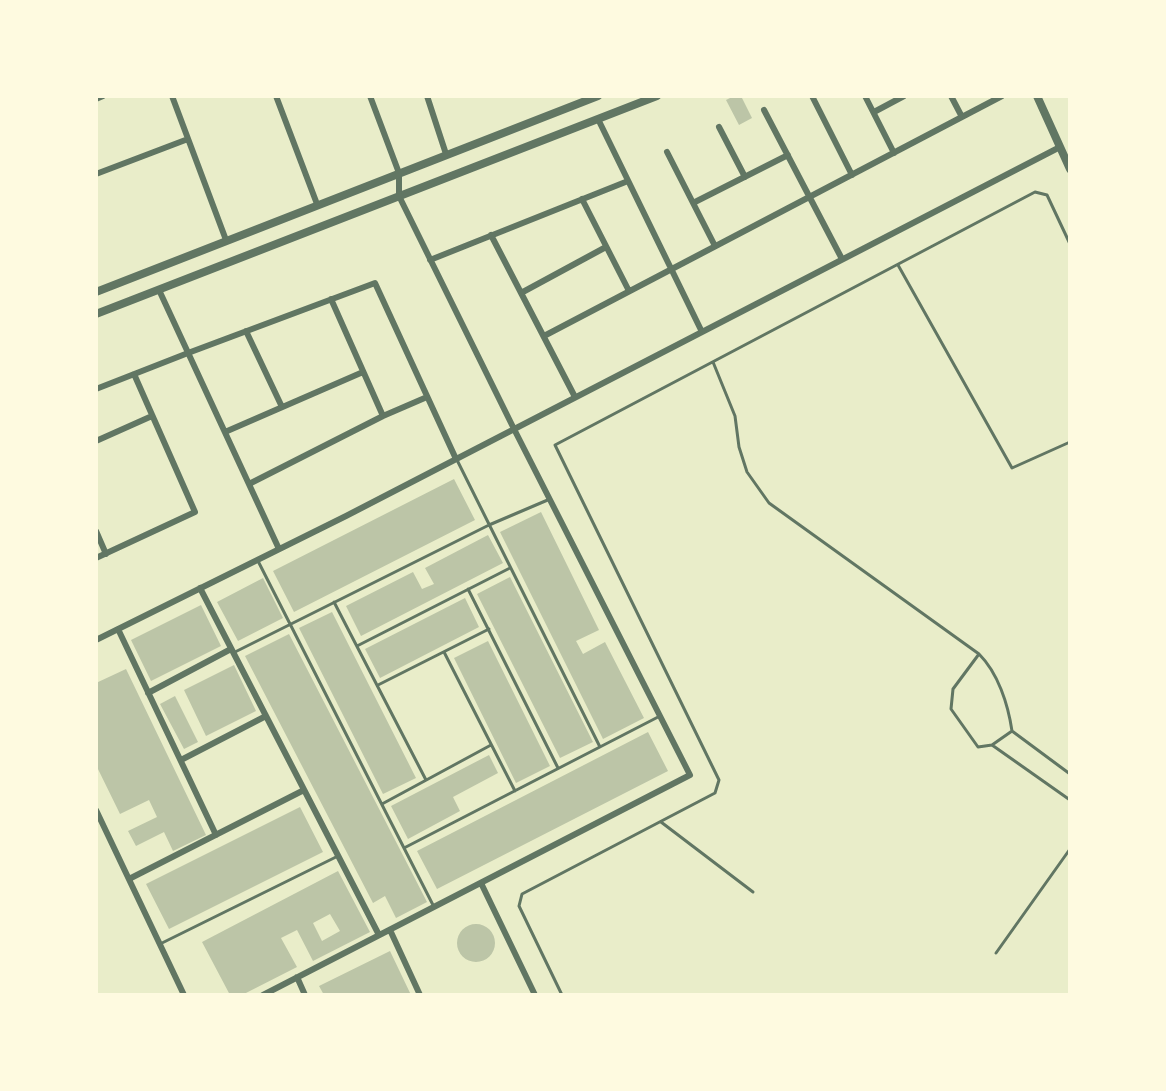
<!DOCTYPE html>
<style>
body{margin:0}
#map{position:relative;width:1166px;height:1091px;overflow:hidden;background:#e9edc9;font-family:Spectral,serif}
canvas{display:block}
.frame{position:absolute;inset:0;border:98px solid #fefae0;pointer-events:none}
</style>
<div id="map">
<canvas width="1166" height="1091"></canvas>
<div class="frame"></div>
</div>
<script>
const ctx = document.querySelector('canvas').getContext('2d');
ctx.lineJoin = 'round';
function fill(path, color) {
  ctx.fillStyle = color;
  ctx.fill(path, 'evenodd');
}
function trace(path, color, width, dash) {
  ctx.strokeStyle = color;
  ctx.lineWidth = width;
  ctx.lineCap = dash ? 'butt' : 'round';
  ctx.setLineDash(dash || []);
  ctx.stroke(path);
}
fill(new Path2D(`
 M 734,96 L 741,96 L 752,118 L 739,125 L 726,100 Z
 M 454,479 L 475,520 L 294,612 L 273,571 Z
 M 541,512 L 599,630 L 576,641 L 583,654 L 605,642 L 644,718 L 603,739 L 500,532 Z
 M 488,535 L 503,563 L 361,636 L 346,606 L 413,572 L 422,589 L 434,584 L 425,568 Z
 M 510,577 L 593,742 L 560,758 L 477,594 Z
 M 263,578 L 283,618 L 238,641 L 217,602 Z
 M 465,598 L 479,627 L 380,678 L 365,649 Z
 M 201,605 L 221,646 L 151,681 L 131,640 Z
 M 332,612 L 416,778 L 383,794 L 299,628 Z
 M 289,634 L 427,902 L 396,918 L 385,896 L 373,903 L 245,656 Z
 M 488,641 L 550,766 L 516,783 L 454,658 Z
 M 234,665 L 256,711 L 206,736 L 184,690 Z
 M 126,669 L 206,835 L 173,851 L 164,832 L 136,846 L 128,831 L 157,817 L 149,800 L 120,814 L 96,765 L 96,683 Z
 M 175,696 L 198,742 L 184,749 L 160,704 Z
 M 648,732 L 668,771 L 437,889 L 417,851 Z
 M 489,755 L 498,773 L 453,797 L 460,811 L 408,839 L 391,806 Z
 M 300,807 L 323,852 L 169,929 L 146,884 Z
 M 338,871 L 370,932 L 313,961 L 297,930 L 281,938 L 297,967 L 242,995 L 230,995 L 202,942 ZM 330,914 L 340,931 L 322,941 L 313,923 Z
 M457 943a19 19 0 1 1 38 0a19 19 0 1 1-38 0Z
 M 390,951 L 411,995 L 363,995 L 362,993 L 324,995 L 319,986 Z`), '#bcc5a7');
trace(new Path2D(`
 M 898,265 L 1012,468 L 1070,442
 M 713,362 L 735,416 L 739,447 L 747,472 L 769,503 L 979,654
 M 457,460 L 600,747
 M 258,561 L 434,907
 M 468,589 L 558,768
 M 334,602 L 426,780
 M 357,646 L 510,568
 M 444,652 L 515,791
 M 233,653 L 489,525 L 550,499
 M 979,654 C 998,673 1008,704 1012,731 L 992,745 L 978,747 L 951,709 L 953,689 Z
 M 378,685 L 489,629
 M 1012,731 L 1070,774
 M 992,745 L 1070,800
 M 382,804 L 491,745
 M 661,822 L 753,892
 M 404,848 L 660,716
 M 162,943 L 338,856
 M 996,953 L 1070,849
 M 562,995 L 519,906 L 522,894 L 715,793 L 719,780 L 555,445 L 1035,192 L 1047,195 L 1070,244`), '#617663', 3);
trace(new Path2D(`
 M 172,96 L 226,240
 M 276,96 L 317,204
 M 427,96 L 446,154
 M 812,96 L 852,175
 M 865,96 L 894,153
 M 951,96 L 962,117
 M 96,99 L 103,96
 M 764,110 L 842,259
 M 874,112 L 904,96
 M 598,119 L 702,332
 M 719,127 L 745,177
 M 667,152 L 715,246
 M 96,174 L 188,139
 M 582,199 L 629,291
 M 693,203 L 788,155
 M 491,235 L 575,397
 M 430,260 L 628,181
 M 159,290 L 279,549
 M 521,293 L 606,247
 M 331,299 L 383,416
 M 246,331 L 282,407
 M 544,336 L 1002,96
 M 96,389 L 188,353 L 375,283 L 456,459
 M 225,432 L 363,372
 M 96,441 L 152,416
 M 249,484 L 383,416 L 427,397
 M 96,531 L 106,554
 M 96,558 L 195,512 L 134,374
 M 200,588 L 379,935
 M 118,629 L 216,835
 M 96,640 L 346,516 L 1060,147
 M 148,693 L 231,649
 M 181,760 L 266,716
 M 96,810 L 184,995
 M 129,879 L 304,790
 M 481,883 L 535,995
 M 390,930 L 420,995
 M 297,977 L 305,995
 M 263,995 L 690,775 L 514,429 L 399,196 L 399,173 L 370,96`), '#617663', 6);
trace(new Path2D(`
 M 1037,96 L 1070,169
 M 96,292 L 598,96
 M 96,314 L 657,96`), '#617663', 8);
</script>
